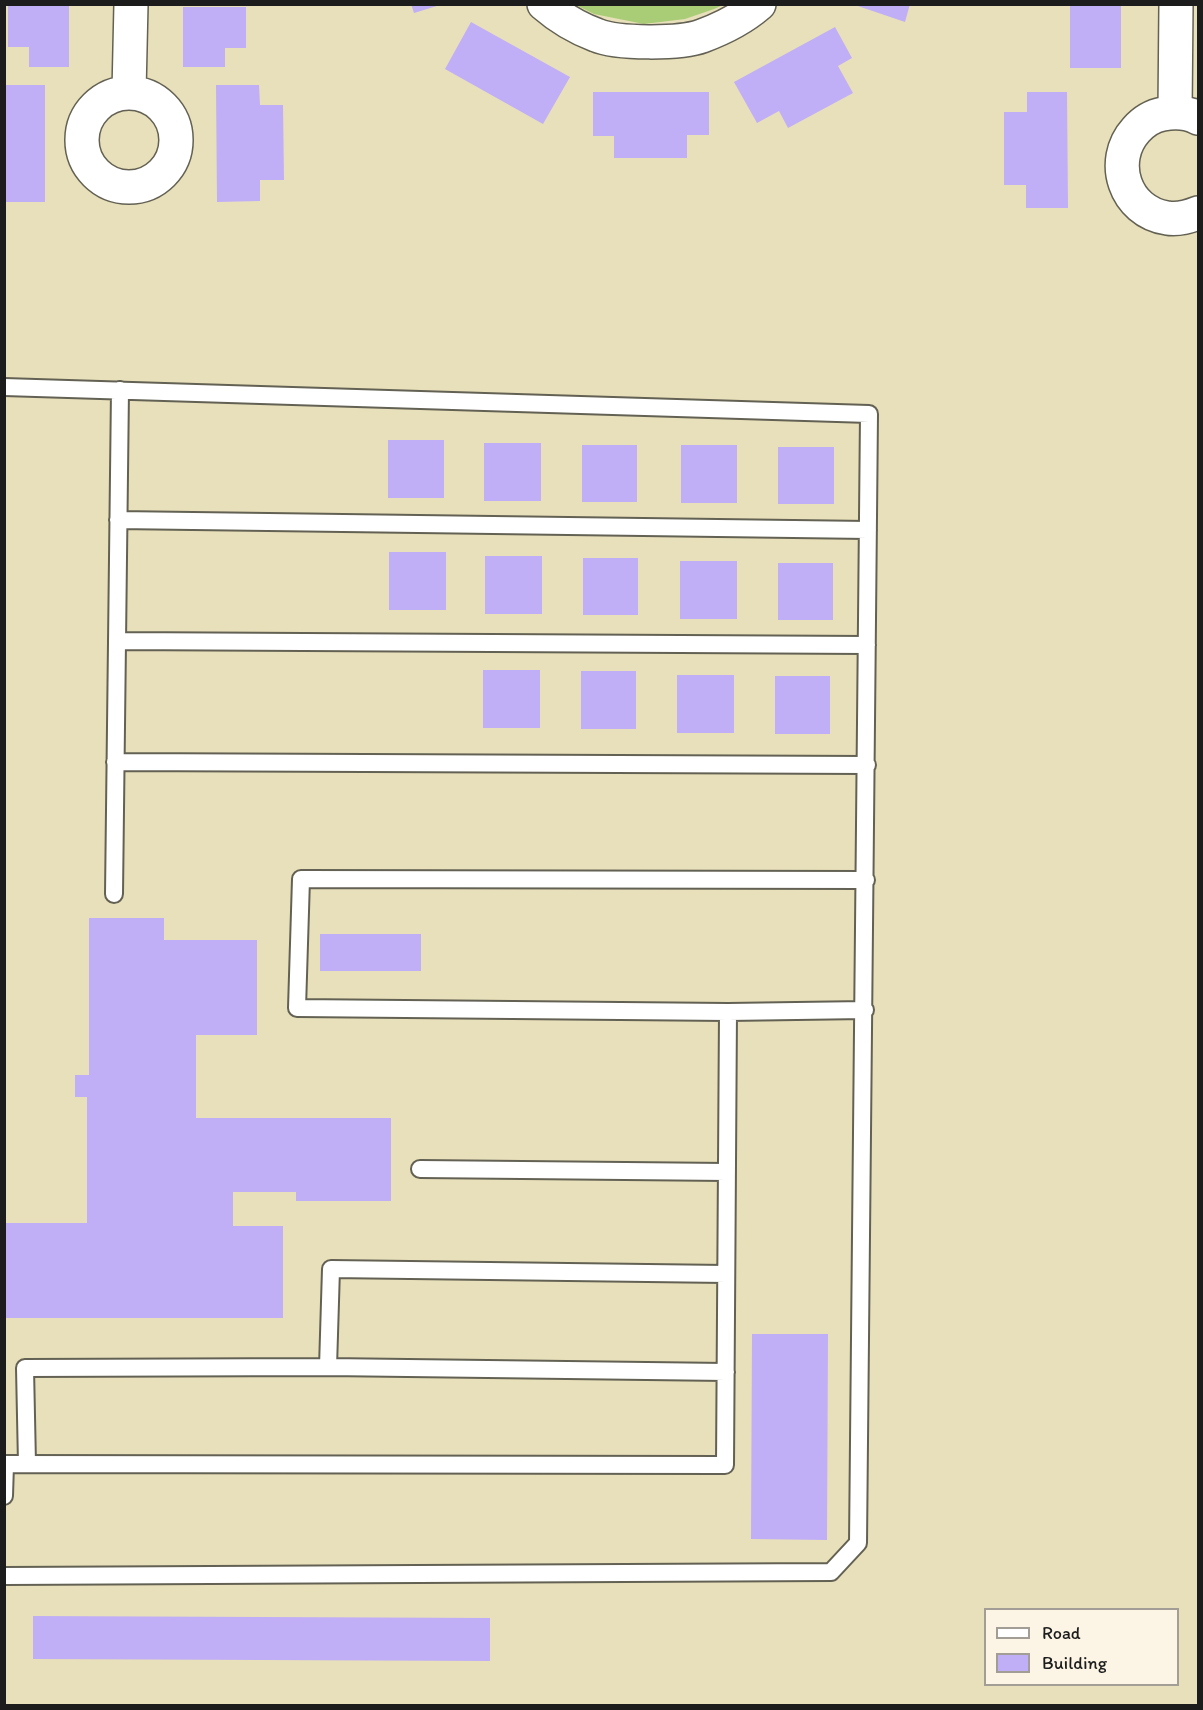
<!DOCTYPE html>
<style>
body{margin:0}
#map{position:relative;width:1203px;height:1710px;overflow:hidden;background:#e8e0ba;font-family:Itim,sans-serif}
canvas{display:block}
.frame{position:absolute;inset:0;border:6px solid #1c1c1c;pointer-events:none}
.legend{position:absolute;left:984px;top:1608px;width:195px;height:78px;box-sizing:border-box;background:#fcf5e5;border:2px solid #a29e95;margin:0;padding:8px 10px;list-style:none;font-size:18px;color:#1c1c1c}
.legend li{display:flex;align-items:center;gap:12px;height:30px}
.legend b{width:30px;border:2px solid #a29e95}
</style>
<div id="map">
<canvas width="1203" height="1710"></canvas>
<div class="frame"></div>
<ul class="legend">
<li><b style="height:8px;background:#fff"></b>Road</li>
<li><b style="height:16px;background:#c0aef7"></b>Building</li>
</ul>
</div>
<script>
const ctx = document.querySelector('canvas').getContext('2d');
ctx.lineJoin = 'round';
function fill(path, color) {
  ctx.fillStyle = color;
  ctx.fill(path, 'evenodd');
}
function trace(path, color, width, dash) {
  ctx.strokeStyle = color;
  ctx.lineWidth = width;
  ctx.lineCap = dash ? 'butt' : 'round';
  ctx.setLineDash(dash || []);
  ctx.stroke(path);
}
fill(new Path2D(`
 M 576,5 L 576,4 L 723,5 L 714,9 L 685,19 L 644,24 L 594,14 Z`), '#a9cc76');
fill(new Path2D(`
 M 411,4 L 440,4 L 440,5 L 414,13 Z
 M 852,4 L 910,4 L 905,22 Z
 M 1070,4 L 1121,4 L 1121,68 L 1070,68 Z
 M 8,6 L 69,6 L 69,67 L 29,67 L 29,47 L 8,47 Z
 M 183,7 L 246,7 L 246,48 L 225,48 L 225,67 L 183,67 Z
 M 471,22 L 570,77 L 543,124 L 445,69 Z
 M 835,27 L 852,58 L 838,66 L 853,93 L 788,128 L 779,111 L 757,123 L 734,82 Z
 M 4,85 L 45,85 L 45,202 L 4,202 Z
 M 216,85 L 259,85 L 260,105 L 283,105 L 284,180 L 260,180 L 260,201 L 217,202 Z
 M 593,92 L 709,92 L 709,135 L 687,135 L 687,158 L 614,158 L 614,136 L 593,136 Z
 M 1027,92 L 1067,92 L 1068,208 L 1026,208 L 1026,185 L 1004,185 L 1004,112 L 1027,112 Z
 M 388,440 L 444,440 L 444,498 L 388,498 Z
 M 484,443 L 541,443 L 541,501 L 484,501 Z
 M 582,445 L 637,445 L 637,502 L 582,502 Z
 M 681,445 L 737,445 L 737,503 L 681,503 Z
 M 778,447 L 834,447 L 834,504 L 778,504 Z
 M 389,552 L 446,552 L 446,610 L 389,610 Z
 M 485,556 L 542,556 L 542,614 L 485,614 Z
 M 583,558 L 638,558 L 638,615 L 583,615 Z
 M 680,561 L 737,561 L 737,619 L 680,619 Z
 M 778,563 L 833,563 L 833,620 L 778,620 Z
 M 483,670 L 540,670 L 540,728 L 483,728 Z
 M 581,671 L 636,671 L 636,729 L 581,729 Z
 M 677,675 L 734,675 L 734,733 L 677,733 Z
 M 775,676 L 830,676 L 830,734 L 775,734 Z
 M 89,918 L 164,918 L 164,940 L 257,940 L 257,1035 L 196,1035 L 196,1118 L 391,1118 L 391,1201 L 296,1201 L 296,1192 L 233,1192 L 233,1226 L 283,1226 L 283,1318 L 4,1318 L 4,1223 L 87,1223 L 87,1097 L 75,1097 L 75,1075 L 89,1075 Z
 M 320,934 L 421,934 L 421,971 L 320,971 Z
 M 752,1334 L 828,1334 L 827,1540 L 751,1539 Z
 M 33,1616 L 490,1618 L 490,1661 L 33,1659 Z`), '#c0aef7');
const lane = new Path2D(`
 M 4,387 L 869,414 L 858,1543 L 831,1572 L 4,1576
 M 118,520 L 868,530
 M 117,641 L 867,645
 M 115,762 L 867,765
 M 114,894 L 120,390
 M 728,1012 L 297,1008 L 301,879 L 866,880
 M 420,1169 L 727,1172
 M 328,1367 L 726,1372
 M 27,1464 L 25,1368 L 328,1367 L 331,1269 L 726,1274
 M 4,1496 L 5,1464 L 725,1465 L 728,1012 L 865,1010`);
const street = new Path2D(`
 M 544,4 C 559,17 577,28 596,35 C 617,44 680,44 702,36 C 721,29 744,17 759,4
 M 129,92 L 131,4
 M82 140a47 47 0 1 1 94 0a47 47 0 1 1-94 0Z
 M 1175,112 L 1176,4
 M 1198,118 C 1187,112 1175,112 1163,114 C 1152,116 1143,122 1136,130 C 1108,161 1125,212 1167,218 C 1178,220 1188,217 1198,213`);
trace(lane, '#636153', 20);
trace(street, '#636153', 36);
trace(lane, '#fff', 16);
trace(street, '#fff', 33);
</script>
